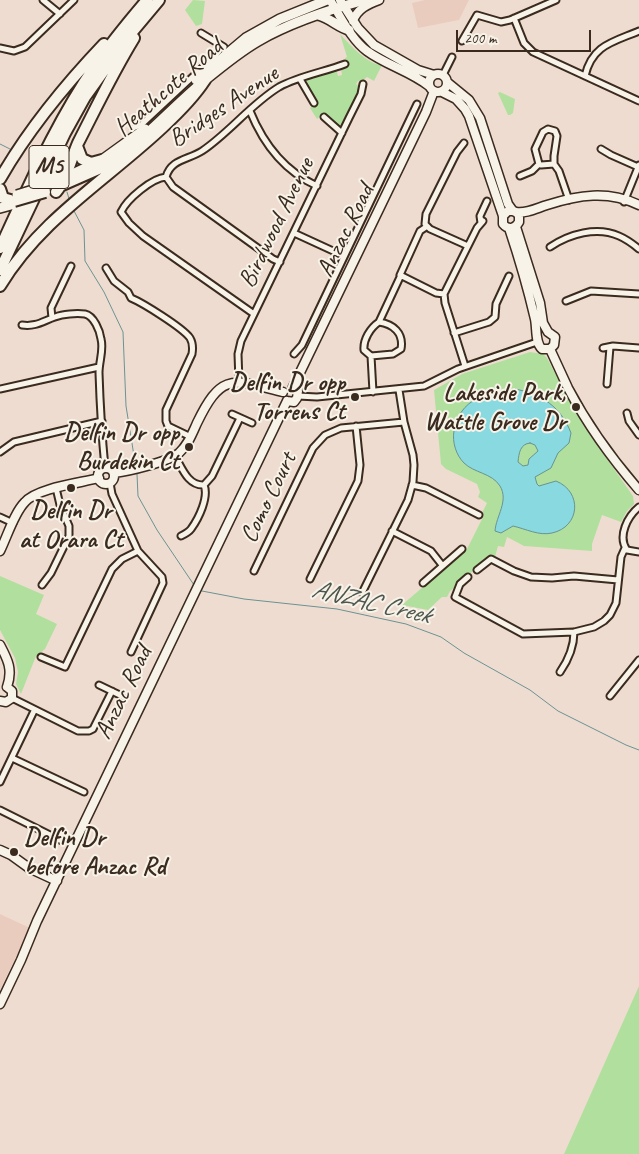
<!DOCTYPE html>
<style>
body{margin:0}
#map{position:relative;width:639px;height:1154px;overflow:hidden;background:#efdcd0;font-family:Caveat,sans-serif}
canvas{display:block}
.scale{position:absolute;left:456px;top:30px;width:135px;height:22px;box-sizing:border-box;border:2px solid #3b2a1e;border-top:0;padding-left:6px;font-size:15px;line-height:18px;white-space:nowrap;color:#3b2a1e;-webkit-text-stroke:4px #f7f3e8;paint-order:stroke}
</style>
<div id="map">
<canvas width="639" height="1154"></canvas>
<div class="scale">200 m</div>
</div>
<script>
const ctx = document.querySelector('canvas').getContext('2d');
ctx.lineJoin = 'round';
function fill(path, color) {
  ctx.fillStyle = color;
  ctx.fill(path, 'evenodd');
}
function trace(path, color, width, dash) {
  ctx.strokeStyle = color;
  ctx.lineWidth = width;
  ctx.lineCap = dash ? 'butt' : 'round';
  ctx.setLineDash(dash || []);
  ctx.stroke(path);
}
function drawText(font, color, halo, rows, align = 'center') {
  ctx.font = font + ' Caveat,sans-serif';
  ctx.lineWidth = 4;
  ctx.setLineDash([]);
  ctx.textBaseline = 'middle';
  ctx.strokeStyle = halo;
  ctx.fillStyle = color;
  for (const [text, x, y, turn = 0] of rows) {
    ctx.save();
    ctx.translate(x, y);
    ctx.rotate((+turn || 0) * Math.PI / 180);
    ctx.textAlign = isNaN(turn) ? turn : align;
    if (halo) ctx.strokeText(text, 0, 0);
    ctx.fillText(text, 0, 0);
    ctx.restore();
  }
}
fill(new Path2D(`
 M 425,0 L 469,0 L 459,20 L 418,28 L 412,3 Z
 M 0,914 L 30,928 L 0,990 Z`), '#eaccbf');
fill(new Path2D(`
 M 193,0 L 205,1 L 202,24 L 196,26 L 185,10 Z
 M 340,34 C 349,44 368,65 382,65 L 374,81 L 367,77 L 362,81 L 358,81 L 356,84 L 359,86 L 360,90 L 344,123 L 338,126 L 324,113 L 317,119 L 310,108 L 316,103 L 306,84 L 307,80 L 309,78 L 333,70 L 337,72 L 338,76 L 342,75 L 341,69 L 347,65 L 345,58 L 347,57 Z
 M 500,92 L 515,99 L 513,113 L 510,115 L 508,115 L 498,93 Z
 M 530,352 L 543,354 L 547,358 L 566,394 L 593,439 L 633,496 L 634,504 L 627,511 L 621,522 L 602,515 L 592,544 L 592,551 L 524,546 L 507,537 L 504,547 L 498,546 L 495,557 C 475,563 465,582 450,591 L 447,597 L 442,597 L 428,610 L 402,605 L 467,549 L 484,515 L 482,513 L 487,503 L 478,497 L 480,492 L 477,484 L 446,469 L 441,464 L 434,390 L 462,374 Z
 M 0,576 L 44,595 L 36,614 L 57,624 L 45,649 L 36,656 L 21,694 L 16,684 L 18,672 L 15,658 L 0,630 Z
 M 639,986 L 639,1154 L 564,1154 Z`), '#b1e09e');
const water = new Path2D(`
 M 515,389 C 542,394 561,407 571,433 L 569,443 L 558,453 L 551,468 L 535,477 L 537,484 L 539,486 L 556,481 C 583,492 580,527 552,533 C 539,536 526,529 513,526 L 501,533 L 495,531 C 496,516 509,501 500,486 C 492,473 474,473 464,463 C 456,455 452,442 454,431 C 460,398 486,393 515,389 ZM 530,443 L 535,445 L 538,451 L 529,459 L 528,465 L 523,466 L 518,462 C 519,453 520,444 530,443 Z`);
fill(water, '#88d9e0');
trace(water, '#699392', 1);
trace(new Path2D(`
 M 0,144 L 10,149
 M 67,192 L 70,202
 M 73,209 L 84,230 L 85,261 L 104,292 L 123,332 L 126,406 L 135,462
 M 137,474 L 138,496 L 157,530 L 194,585
 M 199,588 L 202,591 L 244,599 L 337,609 L 406,624 L 441,637 L 464,653 L 530,690 L 558,711 L 626,745 L 639,750`), '#699392', 1);
const street = new Path2D(`
 M 43,0 L 60,14
 M 514,18 L 524,43 L 533,52 L 639,101
 M 201,33 L 224,47
 M 462,41 L 477,15 L 501,22 L 510,20 L 556,0
 M 0,48 L 14,51 L 25,47 L 74,0
 M 443,75 L 452,57
 M 585,76 C 592,45 613,42 639,31
 M 300,79 L 314,103
 M 250,111 C 263,143 284,171 317,186
 M 324,117 L 342,133
 M 133,128 L 141,125 L 216,55 L 221,46
 M 464,143 L 457,152 L 426,214 L 425,224 L 430,229 L 468,246
 M 601,149 L 611,155 L 638,167
 M 554,164 L 541,165 L 539,164 L 535,149 L 543,132 L 548,129 L 555,131 L 557,136 L 554,156 L 554,164 L 559,171 L 569,200
 M 520,176 L 532,171 L 539,164
 M 166,177 C 152,178 127,199 121,212 L 129,223 L 143,236 L 254,314
 M 166,177 C 171,159 188,160 202,151 C 229,133 251,104 279,87 C 299,76 324,72 345,64
 M 166,177 L 173,187 L 273,259 L 280,262
 M 624,202 L 639,165
 M 481,223 L 480,216 L 487,201
 M 426,227 L 420,231 L 400,275 L 436,293 L 444,294
 M 294,233 L 344,256
 M 550,247 C 569,234 597,226 619,236 C 626,239 633,244 639,249
 M 106,268 L 114,281 L 128,292 L 131,298 C 143,303 183,328 190,338 C 193,343 193,348 192,354 L 166,410 L 166,421 L 168,426 L 191,437
 M 566,301 L 591,291 L 639,294
 M 52,318 L 51,308 L 71,266
 M 379,322 L 401,275
 M 22,325 C 36,327 43,321 55,317 C 63,314 76,313 85,314 C 94,316 100,331 101,339 C 104,350 99,361 99,373 C 100,404 102,437 105,468
 M 454,333 L 489,322 L 495,317 L 496,304 L 509,276
 M 603,348 L 613,346 L 639,348
 M 294,354 L 302,345 L 417,104
 M 371,356 L 393,354 L 401,349 C 404,333 393,324 379,322 C 370,328 363,340 364,350 L 371,356 L 373,392
 M 465,366 L 445,303 L 444,294 L 477,228 L 483,221
 M 239,382 L 238,354 L 241,341 L 349,118 L 361,94 L 363,84
 M 607,384 L 610,347
 M 0,389 L 99,367
 M 298,396 L 317,397 L 424,386 L 458,369 L 537,342
 M 627,413 L 629,421 L 639,435
 M 232,414 L 252,423
 M 0,452 L 14,442 L 102,421
 M 175,456 C 182,468 188,486 204,485 L 212,476 L 240,418
 M 110,483 L 112,494 L 138,551 L 162,577 L 163,583 L 131,652
 M 412,485 L 426,488 L 479,515
 M 639,507 C 628,516 617,536 627,550 L 639,552
 M 0,517 L 13,523
 M 392,531 L 431,551 L 442,565
 M 181,536 C 185,534 189,532 191,529 C 199,518 209,497 204,485
 M 477,570 L 491,559 L 514,571 L 531,577 L 552,578 L 574,576 L 618,580
 M 254,571 L 313,448 L 325,435 L 341,428 L 404,422
 M 468,577 L 460,584 L 455,597 L 523,634 L 574,632 L 594,627 L 604,621 L 610,615 L 616,603 L 621,557 L 625,548
 M 310,579 L 358,481 L 360,465 L 356,426
 M 423,583 L 462,549
 M 42,585 L 51,573 L 69,536 L 69,526 L 60,505 L 56,488
 M 362,593 L 408,500 L 413,482 L 414,465 L 413,455 L 404,422 L 399,390
 M 41,657 L 65,667 L 112,569 L 122,559 L 138,551
 M 560,672 C 569,659 574,647 574,632
 M 99,685 L 124,697
 M 610,696 L 639,660
 M 12,698 L 78,731 L 89,731 L 93,729 L 112,691
 M 12,758 L 84,792
 M 0,782 L 34,711
 M 0,810 L 62,841`);
const secondary = new Path2D(`
 M 330,0 C 341,17 351,39 367,51 C 386,65 410,71 429,86
 M 340,0 L 358,28 L 374,45 L 418,70 L 434,75
 M 353,21 C 357,9 368,4 379,0
 M429 83a9 9 0 1 1 18 0a9 9 0 1 1-18 0Z
 M 447,82 L 469,100 L 480,118 L 508,204 L 513,211
 M 442,92 L 456,99 L 465,109 L 469,116 L 503,216 L 503,224 C 508,230 515,229 519,222 L 519,215 L 514,211 L 508,211 L 503,216
 M 516,212 C 526,214 537,208 547,205 C 578,195 608,190 639,205
 M 509,228 C 519,258 528,289 535,319 C 537,329 535,343 542,349 L 550,349 L 554,345 L 555,337 L 548,332 L 543,323 L 540,303 L 516,227
 M 550,349 C 556,362 562,375 568,388 C 587,424 612,459 639,490
 M 293,387 L 426,112 L 434,91
 M 287,401 L 294,402 L 297,398 L 298,391 L 293,387
 M98 476a8 8 0 1 1 16 0a8 8 0 1 1-16 0Z
 M 114,473 C 129,471 168,462 179,453 C 188,445 192,434 197,423 C 222,371 233,380 283,392
 M 0,551 C 7,537 14,513 25,502 C 37,488 80,483 99,478
 M 0,645 C 8,660 13,670 7,687
 M 0,701 L 6,702 L 12,698 L 12,691 L 7,687
 M 0,850 L 11,855 L 29,868 L 57,881
 M 0,1004 L 21,960 L 37,921 L 287,401`);
const primary = new Path2D(`
 M 318,15 C 330,18 338,27 349,30
 M 196,80 L 246,38 L 280,19 L 327,0
 M 104,167 C 142,143 170,109 205,80 C 222,66 239,52 258,41 C 291,22 328,10 365,0
 M 49,185 L 102,160 L 145,129
 M 0,208 L 11,205`);
const highway = new Path2D(`
 M 77,146 L 82,159 L 91,163 L 102,160
 M 0,179 C 28,130 65,85 104,44
 M 60,186 L 110,164
 M 0,189 L 3,198 L 14,201
 M 56,192 C 67,179 71,159 78,143 C 96,108 113,72 134,38
 M 0,248 C 29,186 56,122 95,66 C 111,43 129,21 147,0
 M 0,270 L 65,133 L 85,97 L 128,37 L 159,0
 M 0,286 C 40,219 108,179 164,126 C 179,112 194,97 205,80`);
trace(street, '#3b2a1e', 9);
trace(secondary, '#3b2a1e', 11);
trace(primary, '#3b2a1e', 12);
trace(highway, '#3b2a1e', 14);
trace(street, '#f7f3e8', 5);
trace(secondary, '#f7f3e8', 8);
trace(primary, '#f7f3e8', 9);
trace(highway, '#f7f3e8', 10);
const primaryBridge = new Path2D(`
 M 17,195 L 49,185`);
const highwayBridge = new Path2D(`
 M 14,201 L 45,192`);
trace(primaryBridge, '#3b2a1e', 12, []);
trace(highwayBridge, '#3b2a1e', 14, []);
trace(primaryBridge, '#f7f3e8', 9);
trace(highwayBridge, '#f7f3e8', 10);
for (const [x, y, r, color] of [
 [355,397,5,"#3b2a1e"],
 [576,407,5,"#3b2a1e"],
 [189,447,5,"#3b2a1e"],
 [71,488,5,"#3b2a1e"],
 [14,852,5,"#3b2a1e"]
]) {
  const dot = new Path2D();
  dot.arc(x, y, r, 0, 2 * Math.PI);
  ctx.fillStyle = color;
  ctx.fill(dot);
  trace(dot, '#f7f3e8', 2);
}
for (const [x, y, w] of [
 [49,167,40]
]) {
  const box = new Path2D();
  box.roundRect(x - w / 2, y - 21.5, w, 43, 4);
  ctx.fillStyle = '#f7f3e8';
  ctx.fill(box);
  trace(box, '#3b2a1e', 1);
}
drawText('bold 24px', '#3b2a1e', null, [
 ["M5",49,167]
]);
drawText('25px', '#3b2a1e', '#f7f3e8', [
 ["Heathcote Road",169,88,-41],
 ["Bridges Avenue",224,107,-34],
 ["Birdwood Avenue",277,223,-64],
 ["Anzac Road",346,231,-64],
 ["Como Court",269,498,-64],
 ["Anzac Road",124,693,-64]
]);
drawText('bold 25px', '#3b2a1e', '#f7f3e8', [
 ["Delfin Dr opp",345,383],
 ["Torrens Ct",345,412],
 ["Lakeside Park,",566,393],
 ["Wattle Grove Dr",566,422],
 ["Delfin Dr opp",179,433],
 ["Burdekin Ct",179,462],
 ["Delfin Dr",71,511,"center"],
 ["at Orara Ct",71,540,"center"],
 ["Delfin Dr",24,838,"left"],
 ["before Anzac Rd",24,867,"left"]
], 'right');
drawText('italic 26px', '#4e564e', '#f7f3e8', [
 ["ANZAC Creek",371,603,13]
]);
</script>
